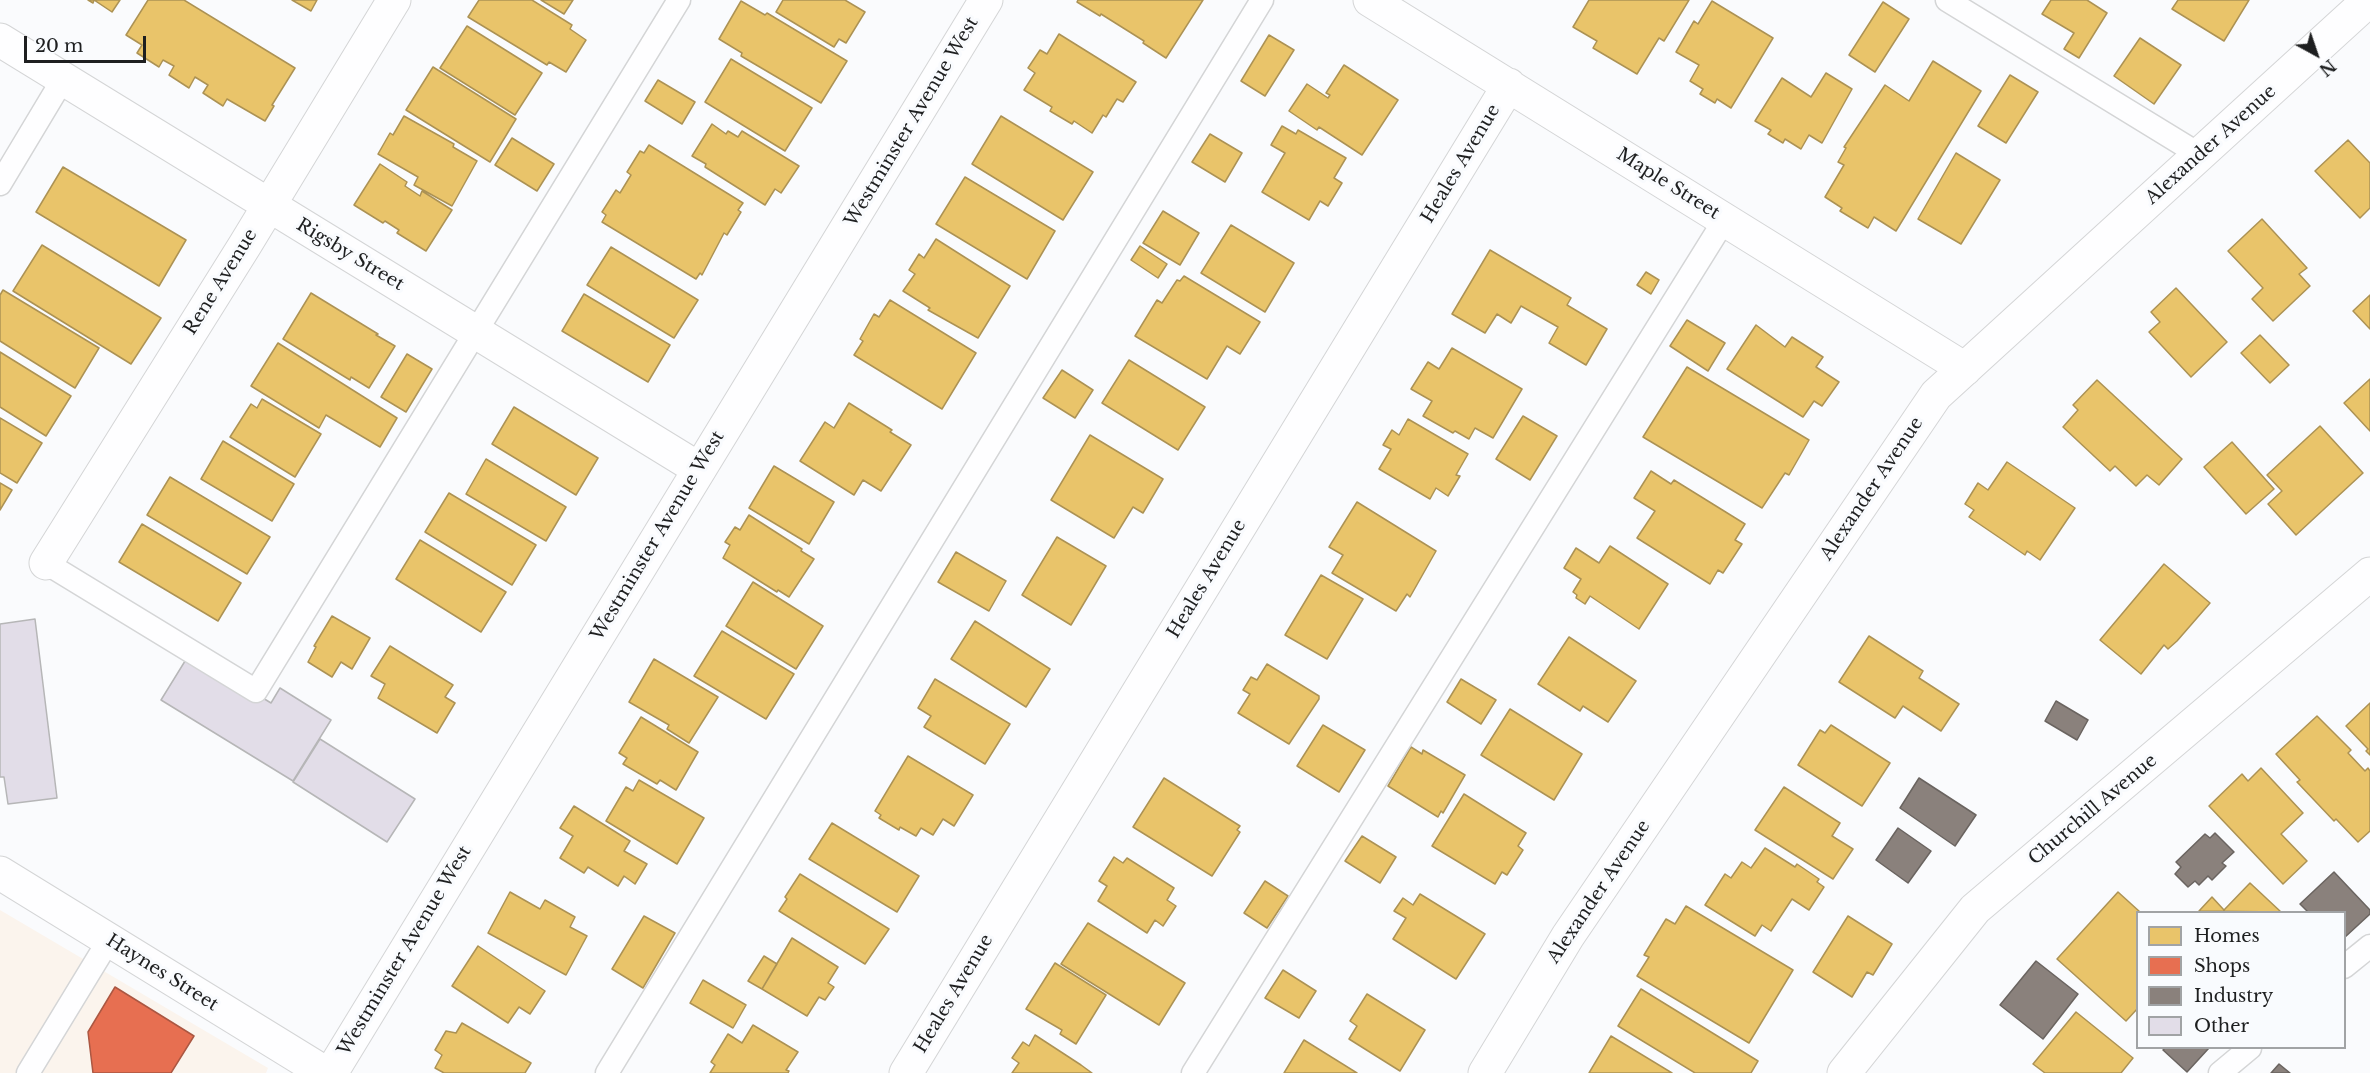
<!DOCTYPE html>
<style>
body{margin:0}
#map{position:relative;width:2370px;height:1073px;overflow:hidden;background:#fafbfd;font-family:"Libre Baskerville",serif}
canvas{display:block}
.legend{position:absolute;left:2136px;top:911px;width:210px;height:138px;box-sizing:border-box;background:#f9fbfe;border:2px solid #a1a3a5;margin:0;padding:8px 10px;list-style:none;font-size:18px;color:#1e1f20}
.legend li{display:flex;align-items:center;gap:12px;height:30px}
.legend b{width:30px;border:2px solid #a1a3a5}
.north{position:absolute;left:2286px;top:24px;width:60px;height:60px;-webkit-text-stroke:4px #f9fbfe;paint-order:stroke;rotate:140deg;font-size:16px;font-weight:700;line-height:24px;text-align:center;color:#1e1f20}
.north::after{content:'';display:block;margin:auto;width:21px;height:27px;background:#1e1f20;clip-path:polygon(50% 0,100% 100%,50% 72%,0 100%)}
.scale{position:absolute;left:24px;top:36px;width:122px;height:27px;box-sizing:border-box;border:3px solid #1e1f20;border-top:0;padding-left:8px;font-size:18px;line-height:21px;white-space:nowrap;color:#1e1f20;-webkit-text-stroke:4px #f9fbfe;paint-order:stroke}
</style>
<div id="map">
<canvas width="2370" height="1073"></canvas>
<ul class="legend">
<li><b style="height:16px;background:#e9c46a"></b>Homes</li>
<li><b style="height:16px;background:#e76f51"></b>Shops</li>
<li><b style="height:16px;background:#8a817c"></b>Industry</li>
<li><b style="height:16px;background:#e2dde8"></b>Other</li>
</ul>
<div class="north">N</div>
<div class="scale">20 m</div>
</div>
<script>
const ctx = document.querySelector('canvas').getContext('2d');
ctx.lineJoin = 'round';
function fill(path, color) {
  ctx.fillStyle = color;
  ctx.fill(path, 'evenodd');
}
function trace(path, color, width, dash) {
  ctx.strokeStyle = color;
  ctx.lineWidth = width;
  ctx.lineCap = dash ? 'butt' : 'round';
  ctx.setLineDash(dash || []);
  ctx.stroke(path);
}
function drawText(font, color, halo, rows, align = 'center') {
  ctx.font = font + ' "Libre Baskerville",serif';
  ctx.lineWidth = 6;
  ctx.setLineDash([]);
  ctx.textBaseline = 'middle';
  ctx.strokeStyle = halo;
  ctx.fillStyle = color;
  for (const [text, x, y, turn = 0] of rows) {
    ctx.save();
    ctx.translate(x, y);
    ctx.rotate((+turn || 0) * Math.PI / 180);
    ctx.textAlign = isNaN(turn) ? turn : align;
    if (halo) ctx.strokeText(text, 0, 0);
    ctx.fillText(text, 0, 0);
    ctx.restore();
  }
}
fill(new Path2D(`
 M 0,910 L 268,1068 L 266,1073 L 0,1073 Z`), '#fbf4ed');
const homes = new Path2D(`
 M 88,0 L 120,0 L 112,12 L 94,0 L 93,3 Z
 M 148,0 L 184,0 L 295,68 L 272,105 L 274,106 L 265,121 L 227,99 L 223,106 L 203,93 L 208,85 L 195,77 L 189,88 L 169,75 L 174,66 L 163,60 L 159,67 L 137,53 L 142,45 L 126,35 Z
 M 292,0 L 317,0 L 311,11 Z
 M 479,0 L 532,0 L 572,25 L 570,29 L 586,40 L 566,72 L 549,62 L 547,65 L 468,17 Z
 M 541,0 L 573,0 L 564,14 Z
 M 783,0 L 845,0 L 865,12 L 846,43 L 839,39 L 834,47 L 776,12 Z
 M 1078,0 L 1203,0 L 1166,58 L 1143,43 L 1144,41 L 1101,14 L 1100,16 L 1077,2 Z
 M 1589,0 L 1689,0 L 1664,41 L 1659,38 L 1637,74 L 1593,48 L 1597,41 L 1573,27 Z
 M 2051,0 L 2087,0 L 2107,13 L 2079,58 L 2064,49 L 2074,33 L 2042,14 Z
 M 2178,0 L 2249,0 L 2224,41 L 2172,9 Z
 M 741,1 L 765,15 L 767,13 L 847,61 L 821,103 L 741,56 L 742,53 L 719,39 Z
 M 1712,1 L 1773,38 L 1731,108 L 1717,99 L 1715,103 L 1700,94 L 1703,89 L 1690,81 L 1699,65 L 1676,52 L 1694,21 L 1698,24 Z
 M 1883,2 L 1909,19 L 1875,72 L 1849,55 Z
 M 467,26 L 542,73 L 515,115 L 440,68 Z
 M 1059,34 L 1136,82 L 1123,102 L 1117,99 L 1106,117 L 1103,115 L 1092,133 L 1074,121 L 1072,124 L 1050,111 L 1052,107 L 1024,90 L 1035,73 L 1028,68 L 1040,50 L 1047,54 Z
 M 1269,35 L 1294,50 L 1265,96 L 1241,81 Z
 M 2140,38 L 2181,65 L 2154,104 L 2114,76 Z
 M 731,59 L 812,108 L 785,151 L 705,102 Z
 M 1933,61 L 1981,91 L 1896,231 L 1874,217 L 1868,228 L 1840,211 L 1842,208 L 1825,197 L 1844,165 L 1838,162 L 1846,148 L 1844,147 L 1885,85 L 1909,101 Z
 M 1344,65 L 1398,100 L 1362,155 L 1319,127 L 1317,130 L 1289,111 L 1307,84 L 1328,98 L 1330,95 L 1326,93 Z
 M 433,67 L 516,119 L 490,162 L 406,110 Z
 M 1826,73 L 1852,89 L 1822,143 L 1809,135 L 1801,149 L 1785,139 L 1783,143 L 1768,134 L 1771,130 L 1755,121 L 1782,78 L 1811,97 Z
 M 2010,75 L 2038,92 L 2006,143 L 1978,126 Z
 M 658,80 L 695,102 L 682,124 L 645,101 Z
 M 404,116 L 454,144 L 453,147 L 477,161 L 452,206 L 414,185 L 418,177 L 378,154 L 390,133 L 393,135 Z
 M 1001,116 L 1093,172 L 1063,220 L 972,164 Z
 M 712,124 L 726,134 L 728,131 L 738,137 L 742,131 L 799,166 L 781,193 L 775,189 L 765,205 L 705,167 L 706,164 L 692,156 Z
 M 1282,126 L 1296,134 L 1298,130 L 1346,158 L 1334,178 L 1342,183 L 1328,206 L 1320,201 L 1309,220 L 1262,192 L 1285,153 L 1271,145 Z
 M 1210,134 L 1242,153 L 1225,182 L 1192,162 Z
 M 512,138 L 554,164 L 537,191 L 495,165 Z
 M 2348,140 L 2370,163 L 2370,208 L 2360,218 L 2315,171 Z
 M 649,145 L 743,203 L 738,210 L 741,212 L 727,235 L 724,233 L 702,275 L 700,273 L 696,279 L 602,222 L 606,215 L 602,212 L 616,190 L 620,193 L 631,175 L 627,172 L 640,151 L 644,153 Z
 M 1956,153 L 2000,180 L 1961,244 L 1918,219 Z
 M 380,164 L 407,182 L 405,186 L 420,196 L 422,191 L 452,210 L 426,251 L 397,233 L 399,230 L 385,221 L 383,223 L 354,205 Z
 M 63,167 L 186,240 L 159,286 L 36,212 Z
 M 965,177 L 1055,231 L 1027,279 L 936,224 Z
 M 1163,211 L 1199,233 L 1180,265 L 1143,243 Z
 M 2262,219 L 2307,268 L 2299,274 L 2310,286 L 2273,321 L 2252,299 L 2263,288 L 2228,251 Z
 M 1231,225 L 1294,263 L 1265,312 L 1201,273 Z
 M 936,239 L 1010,286 L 978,338 L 928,310 L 930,308 L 903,291 L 915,274 L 909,270 L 919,254 L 924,258 Z
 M 42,245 L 161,318 L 131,364 L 13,291 Z
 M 1140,246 L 1167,264 L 1158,278 L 1131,260 Z
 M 611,247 L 698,300 L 674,338 L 587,285 Z
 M 1490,250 L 1571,298 L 1567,305 L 1607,329 L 1586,365 L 1549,343 L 1558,327 L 1521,306 L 1511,323 L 1497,314 L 1485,333 L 1452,314 Z
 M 1646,272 L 1659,280 L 1651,294 L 1637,285 Z
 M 1184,276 L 1260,322 L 1240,354 L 1227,346 L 1207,379 L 1135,336 L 1157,300 L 1162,303 L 1177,280 L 1180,281 Z
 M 2176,288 L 2227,342 L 2191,377 L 2149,332 L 2160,322 L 2151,312 Z
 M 3,290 L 99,348 L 75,388 L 0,341 L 0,295 Z
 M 311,293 L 378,334 L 376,335 L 395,346 L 369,388 L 351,377 L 350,380 L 283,339 Z
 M 584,294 L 670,345 L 648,382 L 562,331 Z
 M 2370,295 L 2370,329 L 2353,311 Z
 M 890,300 L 976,353 L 942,409 L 854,355 L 863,341 L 860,339 L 874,314 L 879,317 Z
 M 1687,320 L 1725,343 L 1708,371 L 1670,346 Z
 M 1756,325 L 1785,347 L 1792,337 L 1823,357 L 1816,367 L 1839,382 L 1822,406 L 1814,401 L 1803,417 L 1727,369 Z
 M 2260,335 L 2289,365 L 2270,383 L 2241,353 Z
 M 278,343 L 397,418 L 380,447 L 326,415 L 319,428 L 251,386 Z
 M 1452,348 L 1522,389 L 1493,438 L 1475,428 L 1469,439 L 1455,431 L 1453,433 L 1423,416 L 1432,401 L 1411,389 L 1428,362 L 1439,369 Z
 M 0,352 L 71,396 L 46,436 L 0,407 Z
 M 407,354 L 432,369 L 406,412 L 381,397 Z
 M 1129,360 L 1205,407 L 1178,450 L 1102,403 Z
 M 1687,367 L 1809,440 L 1789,475 L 1785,473 L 1762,508 L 1643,437 Z
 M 1062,370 L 1093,390 L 1075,418 L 1043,398 Z
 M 2370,379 L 2370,431 L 2344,403 Z
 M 2097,380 L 2182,459 L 2159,485 L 2147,475 L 2136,486 L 2115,466 L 2110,471 L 2063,427 L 2078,410 L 2073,405 Z
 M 262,399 L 321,434 L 295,477 L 230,437 L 251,404 L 257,408 Z
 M 849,403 L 892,430 L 890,432 L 911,445 L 881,491 L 863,480 L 854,495 L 800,461 L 825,422 L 834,428 Z
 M 514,407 L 598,458 L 576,495 L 492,444 Z
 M 1523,416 L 1557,436 L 1530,480 L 1496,459 Z
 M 0,418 L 42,443 L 17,483 L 0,473 Z
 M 1408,419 L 1468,454 L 1456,475 L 1460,476 L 1448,496 L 1436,488 L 1430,499 L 1379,469 L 1391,449 L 1383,445 L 1392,430 L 1399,435 Z
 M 2320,426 L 2363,473 L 2296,535 L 2268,504 L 2282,491 L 2267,475 Z
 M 1090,435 L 1163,479 L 1143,513 L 1133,507 L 1114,538 L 1051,500 Z
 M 223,441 L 294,484 L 272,521 L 201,479 Z
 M 2232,442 L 2274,489 L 2246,514 L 2204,467 Z
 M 486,459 L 566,507 L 546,541 L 466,494 Z
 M 2007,462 L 2075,508 L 2040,560 L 2027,551 L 2025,555 L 1969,517 L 1974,510 L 1965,504 L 1978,483 L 1988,490 Z
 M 774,466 L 834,502 L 809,544 L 749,508 Z
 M 1651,471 L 1671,484 L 1674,480 L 1745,524 L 1735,540 L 1742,544 L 1723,573 L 1718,570 L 1710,584 L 1637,538 L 1655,511 L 1634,498 Z
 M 170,477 L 270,537 L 247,574 L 147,515 Z
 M 0,483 L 12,490 L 0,510 Z
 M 449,493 L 536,545 L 512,585 L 425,532 Z
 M 1357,502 L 1436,551 L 1410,597 L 1407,594 L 1396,611 L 1332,573 L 1343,555 L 1329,547 Z
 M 749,515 L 802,549 L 801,551 L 814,559 L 789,597 L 778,590 L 777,592 L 723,558 L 730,545 L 725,542 L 735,527 L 740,530 Z
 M 142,524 L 241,583 L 218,621 L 119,562 Z
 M 1057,537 L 1106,566 L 1071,625 L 1022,595 Z
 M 420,540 L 506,592 L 481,632 L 396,579 Z
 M 1610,546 L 1668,584 L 1639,629 L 1590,596 L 1585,604 L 1576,598 L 1577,595 L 1573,592 L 1581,579 L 1564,568 L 1576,548 L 1599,563 Z
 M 956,552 L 1006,581 L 989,611 L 938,582 Z
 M 2164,564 L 2210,603 L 2177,641 L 2168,649 L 2164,645 L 2141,674 L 2100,640 Z
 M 1321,575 L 1363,599 L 1327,659 L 1285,635 Z
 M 753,582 L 823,626 L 796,669 L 726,626 Z
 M 332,616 L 370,638 L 352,669 L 341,662 L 332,677 L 308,662 L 316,647 L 314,646 Z
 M 975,621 L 1050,669 L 1026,707 L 951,659 Z
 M 722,631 L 794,674 L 766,719 L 694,676 Z
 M 1869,636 L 1923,671 L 1919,678 L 1959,704 L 1941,731 L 1903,706 L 1895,718 L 1839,682 Z
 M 1569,637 L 1636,681 L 1608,722 L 1583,706 L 1580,711 L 1538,684 Z
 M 390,646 L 453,685 L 445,697 L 455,703 L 437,733 L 378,698 L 385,684 L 371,676 Z
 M 654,659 L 718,697 L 689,743 L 667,729 L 669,725 L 629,702 Z
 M 1267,664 L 1319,696 L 1319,699 L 1289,744 L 1238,713 L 1250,694 L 1243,690 L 1251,677 L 1257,680 Z
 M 935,679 L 1010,724 L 985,764 L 924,727 L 931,716 L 918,708 Z
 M 1461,679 L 1496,700 L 1481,724 L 1447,702 Z
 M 2370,703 L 2370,755 L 2366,751 L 2368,749 L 2346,726 Z
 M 1510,709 L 1582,754 L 1554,800 L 1481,755 Z
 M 2317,716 L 2351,750 L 2348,753 L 2365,771 L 2368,768 L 2370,771 L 2370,831 L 2358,842 L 2336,819 L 2334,821 L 2297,782 L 2300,780 L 2276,754 Z
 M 641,717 L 698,752 L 676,790 L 660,780 L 657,784 L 623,764 L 627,758 L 619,753 Z
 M 1323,725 L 1365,750 L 1339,792 L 1297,766 Z
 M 1831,725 L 1890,763 L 1862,806 L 1798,765 L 1820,730 L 1825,733 Z
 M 1411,747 L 1422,754 L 1423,750 L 1465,775 L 1443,813 L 1441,811 L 1438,817 L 1388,786 Z
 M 908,756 L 973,795 L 954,826 L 943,819 L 933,835 L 921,828 L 916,836 L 900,827 L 899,830 L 879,818 L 881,815 L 875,811 Z
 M 2261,768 L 2303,813 L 2281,834 L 2307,861 L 2283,884 L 2209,806 L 2242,774 L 2248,781 Z
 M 1164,778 L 1240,826 L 1237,830 L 1240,832 L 1212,876 L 1133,827 Z
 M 639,780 L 704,818 L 677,864 L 606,821 L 626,787 L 633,791 Z
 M 1784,787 L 1840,823 L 1832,836 L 1853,849 L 1833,879 L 1755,830 Z
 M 1464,794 L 1526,833 L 1518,846 L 1523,850 L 1507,875 L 1502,872 L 1495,884 L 1432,846 Z
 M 574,806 L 630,841 L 624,851 L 647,864 L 635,884 L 624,876 L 618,886 L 588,867 L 584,873 L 560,858 L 573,836 L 560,828 Z
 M 832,823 L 919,876 L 897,912 L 809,859 Z
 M 1362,836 L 1396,857 L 1380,883 L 1345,861 Z
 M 1765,848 L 1795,867 L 1797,864 L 1819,879 L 1817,882 L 1824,887 L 1809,910 L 1792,899 L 1771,931 L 1762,925 L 1755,936 L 1705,905 L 1725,874 L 1731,878 L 1742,862 L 1751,868 Z
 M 1114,857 L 1123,863 L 1127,858 L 1174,888 L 1167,900 L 1176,906 L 1163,926 L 1155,920 L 1147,933 L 1098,901 L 1107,886 L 1099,881 Z
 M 800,874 L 889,929 L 865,964 L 779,911 L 787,899 L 785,897 Z
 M 1265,881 L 1288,896 L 1267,928 L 1244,913 Z
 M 2250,883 L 2281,912 L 2199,911 L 2212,897 L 2224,910 Z
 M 510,892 L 540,909 L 545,900 L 575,917 L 570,927 L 587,936 L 566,975 L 488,933 Z
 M 2118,892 L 2140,912 L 2138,912 L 2138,1008 L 2126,1021 L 2057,959 Z
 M 1420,894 L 1485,934 L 1456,979 L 1393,939 L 1406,918 L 1394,911 L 1403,898 L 1413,905 Z
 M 1686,906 L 1793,970 L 1749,1043 L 1637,976 L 1649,957 L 1644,955 L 1666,919 L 1675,924 Z
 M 644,916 L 675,933 L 643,988 L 612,969 Z
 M 1848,916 L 1892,944 L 1873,975 L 1867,972 L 1852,997 L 1813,972 Z
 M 1088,923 L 1185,983 L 1159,1025 L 1061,964 Z
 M 792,938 L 838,967 L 828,983 L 834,987 L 825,1000 L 819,997 L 807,1016 L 762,989 Z
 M 478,946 L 545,991 L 530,1014 L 519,1007 L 508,1023 L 452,986 Z
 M 764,956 L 777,964 L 762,989 L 748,981 Z
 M 1055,963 L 1106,995 L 1076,1044 L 1060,1034 L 1062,1030 L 1026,1009 Z
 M 1283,970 L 1316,991 L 1299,1018 L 1265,998 Z
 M 703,980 L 746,1005 L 733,1028 L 690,1003 Z
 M 1641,989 L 1758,1061 L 1751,1073 L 1695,1073 L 1618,1026 Z
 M 1367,994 L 1425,1030 L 1400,1071 L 1349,1039 L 1357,1026 L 1350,1021 Z
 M 2076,1012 L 2133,1058 L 2121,1073 L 2045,1073 L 2033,1064 Z
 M 462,1023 L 531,1063 L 525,1073 L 444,1073 L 435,1068 L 442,1055 L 435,1050 L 446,1031 L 456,1033 Z
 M 753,1025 L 798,1052 L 786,1070 L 789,1071 L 788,1073 L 710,1073 L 715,1065 L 711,1062 L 728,1034 L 742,1043 Z
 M 1035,1035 L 1081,1065 L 1092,1073 L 1012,1073 L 1019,1063 L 1012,1058 L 1023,1042 L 1029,1046 Z
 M 1611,1036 L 1672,1073 L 1589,1073 Z
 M 1304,1040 L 1357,1073 L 1284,1073 Z`);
fill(homes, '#e9c46a');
trace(homes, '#ac9254', 1.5);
const shops = new Path2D(`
 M 115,987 L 194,1036 L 171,1073 L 93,1073 L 88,1032 Z`);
fill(shops, '#e76f51');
trace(shops, '#ab5742', 1.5);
const industry = new Path2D(`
 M 2056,701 L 2088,720 L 2077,740 L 2045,721 Z
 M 1919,778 L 1976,815 L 1955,846 L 1900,808 Z
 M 1898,828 L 1931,851 L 1908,883 L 1876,860 Z
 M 2215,833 L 2234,852 L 2222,863 L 2226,866 L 2212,880 L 2208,876 L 2199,885 L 2195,881 L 2188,887 L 2175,874 L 2181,867 L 2176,862 L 2205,834 L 2210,838 Z
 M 2334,872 L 2370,910 L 2370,914 L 2344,938 L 2344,912 L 2308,912 L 2300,904 Z
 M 2036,961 L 2078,994 L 2043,1039 L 2000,1005 Z
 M 2165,1048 L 2209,1048 L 2187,1072 L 2163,1050 Z
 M 2279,1064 L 2290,1073 L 2271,1073 Z`);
fill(industry, '#8a817c');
trace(industry, '#6a6460', 1.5);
const building = new Path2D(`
 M 35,619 L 57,798 L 8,804 L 4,777 L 0,777 L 0,624 Z
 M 190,653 L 271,703 L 280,688 L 331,720 L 293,781 L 161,700 Z
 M 320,739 L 415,799 L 387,842 L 293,782 Z`);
fill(building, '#e2dde8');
trace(building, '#b6b6b7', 1.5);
const lane = new Path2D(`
 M 1947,0 L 2200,155
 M 0,184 L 63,79
 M 46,563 L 256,691 L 679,0
 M 2344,967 L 2370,946
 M 28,1073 L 109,940
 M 607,1073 L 1262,0
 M 1193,1073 L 1725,219
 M 2220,1073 L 2250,1048`);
const street = new Path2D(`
 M 1370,0 L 1965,369
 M 0,40 L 699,469
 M 46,563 L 245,245 L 394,0
 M 0,873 L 325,1073
 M 906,1073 L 1509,85
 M 1485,1073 L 1568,936 L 1936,395 L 2369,0
 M 1844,1073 L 1975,909 L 2370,574`);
const secondary = new Path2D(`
 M 331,1073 L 986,0`);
trace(lane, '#d4d5d6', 25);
trace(street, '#d4d5d6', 35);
trace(secondary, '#d4d5d6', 35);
trace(lane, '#fefeff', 22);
trace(street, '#fefeff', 33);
trace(secondary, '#fefeff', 33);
drawText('18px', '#1e1f20', '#f9fbfe', [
 ["Westminster Avenue West",912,122,-59],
 ["Alexander Avenue",2211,145,-42],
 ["Heales Avenue",1461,164,-59],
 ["Maple Street",1668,184,32],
 ["Rigsby Street",350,255,31],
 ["Rene Avenue",221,282,-58],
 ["Alexander Avenue",1872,489,-56],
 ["Westminster Avenue West",658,536,-59],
 ["Heales Avenue",1207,579,-59],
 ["Churchill Avenue",2093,810,-40],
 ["Alexander Avenue",1599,892,-56],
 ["Westminster Avenue West",405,951,-59],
 ["Haynes Street",162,973,32],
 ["Heales Avenue",954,994,-59]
]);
</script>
